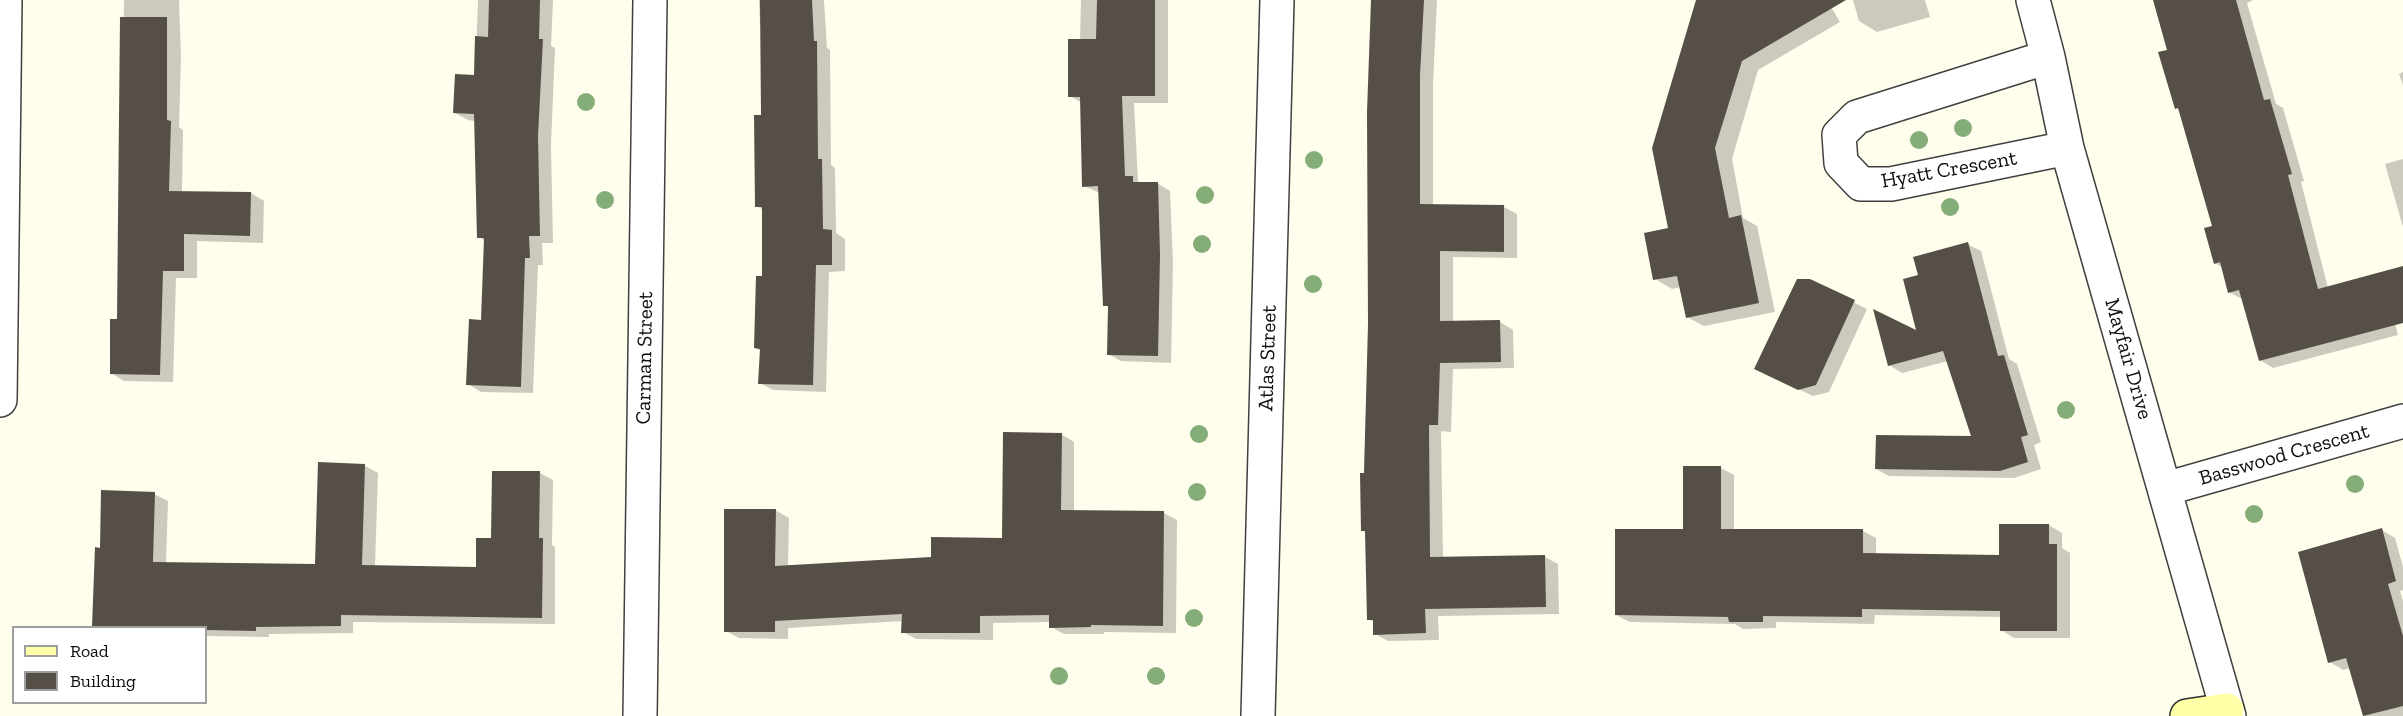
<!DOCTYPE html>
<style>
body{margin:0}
#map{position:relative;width:2403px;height:716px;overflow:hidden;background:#fffdec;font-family:"Zilla Slab",serif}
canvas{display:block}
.legend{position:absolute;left:12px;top:626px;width:195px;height:78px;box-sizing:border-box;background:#fff;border:2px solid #9e9e9e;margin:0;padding:8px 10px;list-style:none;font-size:18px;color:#0d0d0d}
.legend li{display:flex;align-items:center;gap:12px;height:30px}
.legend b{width:30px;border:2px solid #9e9e9e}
</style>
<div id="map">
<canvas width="2403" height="716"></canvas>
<ul class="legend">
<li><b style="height:8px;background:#ffffa7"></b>Road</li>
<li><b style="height:16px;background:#564f48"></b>Building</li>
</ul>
</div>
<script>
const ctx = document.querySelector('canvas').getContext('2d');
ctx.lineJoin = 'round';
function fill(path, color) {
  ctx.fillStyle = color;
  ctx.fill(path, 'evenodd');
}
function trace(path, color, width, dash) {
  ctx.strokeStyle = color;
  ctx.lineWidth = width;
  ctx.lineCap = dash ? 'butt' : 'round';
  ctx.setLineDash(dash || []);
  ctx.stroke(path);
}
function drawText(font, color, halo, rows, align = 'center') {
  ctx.font = font + ' "Zilla Slab",serif';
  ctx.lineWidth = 6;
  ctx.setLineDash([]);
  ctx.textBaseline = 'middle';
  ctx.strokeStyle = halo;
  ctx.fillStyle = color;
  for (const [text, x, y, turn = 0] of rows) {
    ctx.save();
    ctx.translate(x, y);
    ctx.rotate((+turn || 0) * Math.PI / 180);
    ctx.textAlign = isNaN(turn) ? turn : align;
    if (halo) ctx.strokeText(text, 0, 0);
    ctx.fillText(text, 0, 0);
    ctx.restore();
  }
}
fill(new Path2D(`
 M 124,0 L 179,0 L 181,57 L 179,127 L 183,130 L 182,192 L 251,193 L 264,201 L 263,243 L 197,241 L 197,278 L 176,278 L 173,382 L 124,381 L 111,373 L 118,320 Z
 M 478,0 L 553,0 L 551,46 L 555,48 L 551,145 L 553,243 L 542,243 L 543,265 L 538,265 L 533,393 L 481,392 L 468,384 L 482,321 L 485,241 L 479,237 L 475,121 L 468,120 L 455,113 L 475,77 Z
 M 759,0 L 824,0 L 827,48 L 830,50 L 831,165 L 835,168 L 836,233 L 845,239 L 845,271 L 829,272 L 826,392 L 773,390 L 760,383 L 761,351 L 755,348 L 763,278 L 764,210 L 756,206 L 762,116 L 762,27 L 760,25 Z
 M 1081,0 L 1168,0 L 1168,103 L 1134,103 L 1138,181 L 1143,184 L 1157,183 L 1170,191 L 1173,263 L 1171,363 L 1121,361 L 1108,354 L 1110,308 L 1105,305 L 1100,193 L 1084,186 L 1082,103 L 1070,96 L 1080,41 Z
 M 1373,0 L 1437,0 L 1433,84 L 1433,206 L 1504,207 L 1517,214 L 1517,258 L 1453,257 L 1453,323 L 1500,322 L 1513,330 L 1514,368 L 1453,369 L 1451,432 L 1441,431 L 1443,558 L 1545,557 L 1558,564 L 1559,614 L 1438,616 L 1439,640 L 1388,641 L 1375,634 L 1374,622 L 1368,619 L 1367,533 L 1362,530 L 1369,324 Z
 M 1698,0 L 1827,0 L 1840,22 L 1758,70 L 1732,159 L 1743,218 L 1757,226 L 1775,312 L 1704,326 L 1687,317 L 1681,287 L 1672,289 L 1655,279 L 1670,230 Z
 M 1853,0 L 1925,0 L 1930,17 L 1877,32 L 1859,21 Z
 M 2155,0 L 2253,0 L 2247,3 L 2276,104 L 2283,108 L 2304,181 L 2301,182 L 2328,288 L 2385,284 L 2398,335 L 2273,368 L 2260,360 L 2242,299 L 2229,292 L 2223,268 L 2215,263 L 2214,227 L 2179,109 L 2176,108 L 2168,51 Z
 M 2403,72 L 2403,85 L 2399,74 Z
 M 2403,159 L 2403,227 L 2385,164 Z
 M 1967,244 L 1981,251 L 2009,359 L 2017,364 L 2041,442 L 2034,445 L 2041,469 L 2014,478 L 1889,476 L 1876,469 L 1973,438 L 1948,361 L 1902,373 L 1889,365 L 1919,332 L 1920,276 Z
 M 1810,281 L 1867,309 L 1829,392 L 1813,396 L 1756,369 Z
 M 1061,434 L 1074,442 L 1074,511 L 1164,513 L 1177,520 L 1176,633 L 1104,632 L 1104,634 L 1064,634 L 1051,627 L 1051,622 L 993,623 L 993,640 L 916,639 L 903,632 L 903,621 L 788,628 L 788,639 L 739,638 L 726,631 L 775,510 L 789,518 L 788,567 L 932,559 L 1003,539 Z
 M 365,466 L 378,473 L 375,566 L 477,568 L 492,540 L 540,473 L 553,480 L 552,545 L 555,547 L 555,624 L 353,622 L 353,633 L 269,634 L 269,637 L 206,636 L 206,628 L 94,628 L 96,549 L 102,549 L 154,494 L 168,501 L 166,563 L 316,566 Z
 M 1721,468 L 1734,475 L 1734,531 L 1863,531 L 1876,538 L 1876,554 L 2001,556 L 2049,525 L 2062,533 L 2062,548 L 2070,553 L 2070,638 L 2014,638 L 2001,630 L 2001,617 L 1875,615 L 1874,624 L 1776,622 L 1776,628 L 1743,629 L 1735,624 L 1630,622 L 1616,615 L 1684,531 Z
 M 2382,530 L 2395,538 L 2403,567 L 2403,590 L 2400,591 L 2403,601 L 2403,716 L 2365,716 L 2350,668 L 2343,670 L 2330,662 Z`), '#0003');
fill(new Path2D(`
 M 489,0 L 540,0 L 539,39 L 543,39 L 538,136 L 540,236 L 529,236 L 530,258 L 525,258 L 521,387 L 466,385 L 469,319 L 481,320 L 484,238 L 477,238 L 474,114 L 453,113 L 455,74 L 474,75 L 475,36 L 488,37 Z
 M 760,0 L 812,0 L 814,41 L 817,41 L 818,159 L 822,159 L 823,229 L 832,230 L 832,265 L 816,265 L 813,385 L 758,384 L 760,349 L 754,348 L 756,276 L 762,276 L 762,207 L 755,207 L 754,115 L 761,115 Z
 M 1097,0 L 1155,0 L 1155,96 L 1122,96 L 1125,176 L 1133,176 L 1133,182 L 1158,182 L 1160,255 L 1158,356 L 1107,355 L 1108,306 L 1103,306 L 1098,186 L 1082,187 L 1080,97 L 1068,97 L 1068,39 L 1096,39 Z
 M 1371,0 L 1424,0 L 1420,75 L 1420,204 L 1504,205 L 1504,252 L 1440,251 L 1440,321 L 1500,320 L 1501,362 L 1440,363 L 1438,425 L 1429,425 L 1430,557 L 1545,555 L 1546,607 L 1425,609 L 1426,633 L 1373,635 L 1373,620 L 1367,620 L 1365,531 L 1361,531 L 1360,473 L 1364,473 L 1368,324 L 1367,112 Z
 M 1696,0 L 1846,0 L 1742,61 L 1715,148 L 1729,218 L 1741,215 L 1759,303 L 1686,318 L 1677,276 L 1653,280 L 1644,233 L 1668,228 L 1652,148 Z
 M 2153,0 L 2236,0 L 2264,100 L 2270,99 L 2292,174 L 2288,175 L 2318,289 L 2403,266 L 2403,323 L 2259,361 L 2239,290 L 2228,293 L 2220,262 L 2214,264 L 2204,228 L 2212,226 L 2178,108 L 2175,109 L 2158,52 L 2167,50 Z
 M 120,17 L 167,17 L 167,120 L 171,121 L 169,191 L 251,192 L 250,236 L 184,234 L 184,271 L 163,271 L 160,375 L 110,374 L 110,319 L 117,319 Z
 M 1968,242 L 1998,356 L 2004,355 L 2028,435 L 2021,437 L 2028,462 L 2000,471 L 1875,469 L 1876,435 L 1971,436 L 1943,351 L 1888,366 L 1873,309 L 1916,330 L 1903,279 L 1918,275 L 1913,257 Z
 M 1797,279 L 1810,279 L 1855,300 L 1816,385 L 1798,390 L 1754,369 Z
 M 1003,432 L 1062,433 L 1061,510 L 1164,511 L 1163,626 L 1091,625 L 1091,627 L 1049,628 L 1049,615 L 980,616 L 980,633 L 901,633 L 902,614 L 775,621 L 775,632 L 724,632 L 724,509 L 776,509 L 775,566 L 931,557 L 931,537 L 1002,538 Z
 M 318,462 L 365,464 L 362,565 L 476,567 L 476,538 L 491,538 L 492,471 L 540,471 L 539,538 L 543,538 L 542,618 L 341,615 L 341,626 L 256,627 L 256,631 L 206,630 L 206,627 L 92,627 L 95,547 L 100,548 L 101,490 L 155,492 L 153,562 L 315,564 Z
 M 1683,466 L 1721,466 L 1721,529 L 1863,529 L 1863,553 L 1999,555 L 1999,524 L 2049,524 L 2049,544 L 2057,544 L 2057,631 L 2000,631 L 2000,611 L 1862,609 L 1862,617 L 1763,616 L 1763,622 L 1729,622 L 1728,617 L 1615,615 L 1615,529 L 1683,529 Z
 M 2382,528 L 2396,581 L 2388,584 L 2403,636 L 2403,706 L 2363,716 L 2346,658 L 2328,663 L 2298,552 Z`), '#564f48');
const street = new Path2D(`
 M 2033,0 L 2048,57 L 2067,148 L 2229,716
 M 2048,57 L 1857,117 L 1839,135 L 1841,163 L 1861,184 L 1891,184 L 2067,148
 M 0,400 L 5,0
 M 2165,489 L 2403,421
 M 640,716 L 650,0
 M 1258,716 L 1277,0`);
const secondary = new Path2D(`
 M 2187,716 L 2227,710`);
trace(street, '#404040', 36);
trace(secondary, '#2f2f2f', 36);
trace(street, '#fff', 33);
trace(secondary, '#ffffa7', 33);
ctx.fillStyle = '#84ad77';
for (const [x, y] of [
 [586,102],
 [1963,128],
 [1919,140],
 [1314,160],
 [1205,195],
 [605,200],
 [1950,207],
 [1202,244],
 [1313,284],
 [2066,410],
 [1199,434],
 [2355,484],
 [1197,492],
 [2254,514],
 [1194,618],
 [1059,676],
 [1156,676]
]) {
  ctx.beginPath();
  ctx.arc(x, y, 9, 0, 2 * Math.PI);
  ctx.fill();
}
drawText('21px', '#0d0d0d', '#fff', [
 ["Hyatt Crescent",1949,170,-10],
 ["Carman Street",645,358,-89],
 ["Atlas Street",1268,358,-88],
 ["Mayfair Drive",2128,359,74],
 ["Basswood Crescent",2284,455,-16]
]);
</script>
